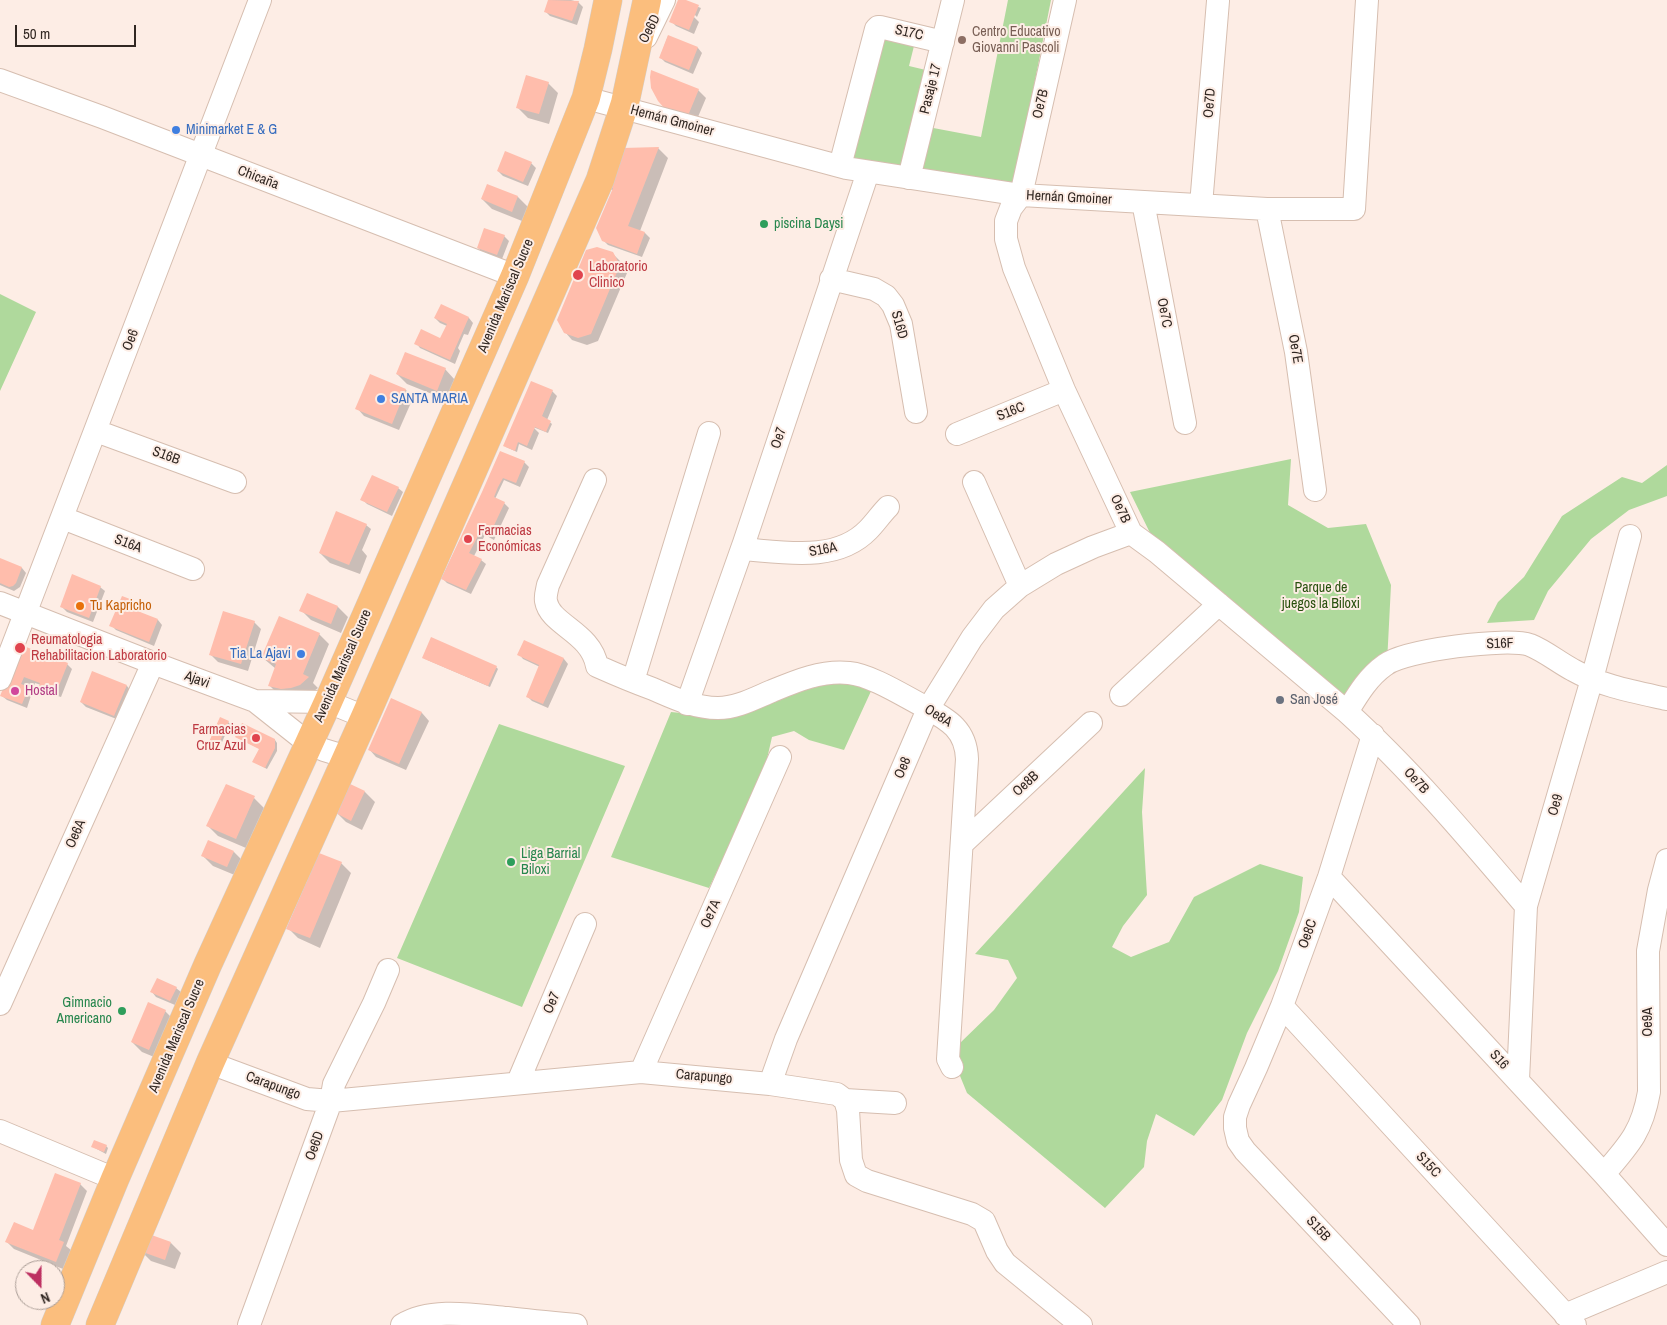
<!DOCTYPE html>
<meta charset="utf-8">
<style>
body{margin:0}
#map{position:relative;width:1667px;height:1325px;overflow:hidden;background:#fdede5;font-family:"Archivo Narrow",sans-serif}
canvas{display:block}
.north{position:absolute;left:15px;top:1260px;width:50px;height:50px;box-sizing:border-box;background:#fdede5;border:1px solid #ab9e97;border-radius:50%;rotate:158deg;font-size:14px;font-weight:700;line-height:20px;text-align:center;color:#312722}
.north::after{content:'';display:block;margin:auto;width:18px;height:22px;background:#bd3061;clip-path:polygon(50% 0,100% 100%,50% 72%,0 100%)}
.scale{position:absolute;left:15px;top:25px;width:121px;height:22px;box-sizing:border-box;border:2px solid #312722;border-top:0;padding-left:6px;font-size:15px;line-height:18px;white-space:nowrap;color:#312722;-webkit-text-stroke:4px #fdede5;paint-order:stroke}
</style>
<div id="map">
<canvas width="1667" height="1325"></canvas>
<div class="north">N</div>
<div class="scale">50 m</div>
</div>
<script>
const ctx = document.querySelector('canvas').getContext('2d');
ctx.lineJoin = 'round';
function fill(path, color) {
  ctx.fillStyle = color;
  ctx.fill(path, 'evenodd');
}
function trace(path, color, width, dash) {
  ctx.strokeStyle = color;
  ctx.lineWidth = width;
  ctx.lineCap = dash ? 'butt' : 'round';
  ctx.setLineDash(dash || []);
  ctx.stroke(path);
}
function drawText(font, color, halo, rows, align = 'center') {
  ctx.font = font + ' "Archivo Narrow",sans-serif';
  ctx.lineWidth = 4;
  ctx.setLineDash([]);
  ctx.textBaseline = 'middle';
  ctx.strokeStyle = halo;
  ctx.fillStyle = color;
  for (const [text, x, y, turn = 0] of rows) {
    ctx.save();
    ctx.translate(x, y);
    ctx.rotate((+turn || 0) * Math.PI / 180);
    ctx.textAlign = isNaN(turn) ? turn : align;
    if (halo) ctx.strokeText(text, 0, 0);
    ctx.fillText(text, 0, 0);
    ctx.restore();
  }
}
fill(new Path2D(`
 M 1008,0 L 1051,0 L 1014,186 L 919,168 L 928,127 L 981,137 Z
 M 879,29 L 916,38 L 909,66 L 930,71 L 905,171 L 847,157 Z
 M 0,294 L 36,312 L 0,391 Z
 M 1291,459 L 1288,505 L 1328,528 L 1366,524 L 1391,585 L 1387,663 L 1347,712 L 1151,535 L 1130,492 Z
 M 1667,465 L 1667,496 L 1629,510 L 1591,539 L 1548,591 L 1534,620 L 1487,623 L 1498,602 L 1524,577 L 1562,516 L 1622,477 L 1642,483 Z
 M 843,680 L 872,689 L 844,750 L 809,740 L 794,731 L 772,737 L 764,772 L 709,888 L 611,857 L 671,712 L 711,716 L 760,702 Z
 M 499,724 L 625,766 L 522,1007 L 397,958 Z
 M 1145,768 L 1142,812 L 1147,895 L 1123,926 L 1112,947 L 1131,957 L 1169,942 L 1194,897 L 1260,864 L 1303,877 L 1299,912 L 1278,971 L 1247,1033 L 1222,1100 L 1194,1136 L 1156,1114 L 1147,1141 L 1144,1167 L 1105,1208 L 967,1093 L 958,1071 L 959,1044 L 994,1010 L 1017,978 L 1008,960 L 975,954 Z`), '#afd99c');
fill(new Path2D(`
 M 549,0 L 571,0 L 578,2 L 583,7 L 577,25 L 550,16 L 545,11 Z
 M 680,0 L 701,8 L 697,17 L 691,11 L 690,13 L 699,22 L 694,34 L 676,26 L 671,21 Z
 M 668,36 L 698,48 L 702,53 L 693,74 L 665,62 L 660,57 Z
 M 548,83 L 558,93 L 549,124 L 528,118 L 518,108 Z
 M 698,90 L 706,98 L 695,124 L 674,116 Z
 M 658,148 L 668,158 L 640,231 L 645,233 L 650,238 L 642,257 L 608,245 L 603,240 L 613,191 L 605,184 Z
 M 531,163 L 536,168 L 528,186 L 503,176 L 498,171 Z
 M 488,185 L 518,197 L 528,207 L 522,221 L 492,209 L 482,199 Z
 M 504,236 L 509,241 L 502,259 L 483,253 L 478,248 Z
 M 612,253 L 620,261 L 627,273 L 598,341 L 587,345 L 572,340 L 565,332 Z
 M 441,306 L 469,318 L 473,323 L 468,335 L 464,334 L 458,348 L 460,351 L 455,364 L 420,348 L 416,343 L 446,342 L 447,326 L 440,323 L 435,318 Z
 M 445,369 L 455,380 L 447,400 L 407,384 L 397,374 Z
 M 370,376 L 406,390 L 413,398 L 399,430 L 364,416 L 357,408 Z
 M 552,391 L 557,396 L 547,420 L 552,424 L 548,433 L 533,427 L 539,433 L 532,450 L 519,444 L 517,452 L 506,447 L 504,445 Z
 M 501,453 L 524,462 L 529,467 L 520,487 L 504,480 L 495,499 L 504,503 L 509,508 L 494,540 L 485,535 L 474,556 L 481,560 L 486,564 L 471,594 L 447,583 L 442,578 Z
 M 398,488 L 403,492 L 392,516 L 367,504 L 362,499 Z
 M 366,525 L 371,529 L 362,550 L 367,556 L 360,574 L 330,563 L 320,553 Z
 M 0,560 L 22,568 L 26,573 L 20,587 L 14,591 L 0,585 Z
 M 100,587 L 105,591 L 93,622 L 67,612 L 62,607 Z
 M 137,603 L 142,608 L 140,613 L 158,620 L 162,625 L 154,646 L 116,630 L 111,625 Z
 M 338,607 L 348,617 L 341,633 L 311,620 L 301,610 Z
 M 254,622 L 261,629 L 248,671 L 218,662 L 210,654 Z
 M 319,634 L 329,644 L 313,683 L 318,688 L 310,694 L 280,696 L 270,686 L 276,669 L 263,658 Z
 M 525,642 L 564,659 L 568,664 L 548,708 L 532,701 L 527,696 L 540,667 L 523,659 L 519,654 Z
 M 21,647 L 67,664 L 72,669 L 61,697 L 45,692 L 40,687 L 41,685 L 35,683 L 27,708 L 7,700 L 2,696 Z
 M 425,659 L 496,667 L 498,669 L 490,687 Z
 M 93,673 L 127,686 L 131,691 L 119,720 L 86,707 L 81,702 Z
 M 392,700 L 422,713 L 429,721 L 406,770 L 376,757 L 369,749 Z
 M 228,722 L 230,724 L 219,749 L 212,746 L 210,744 Z
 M 236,737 L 275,740 L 277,743 L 277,751 L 267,769 L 254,762 L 260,749 Z
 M 226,785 L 254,798 L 264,808 L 246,848 L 218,836 L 208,826 Z
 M 349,785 L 365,792 L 375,802 L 362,830 L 346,822 L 336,812 Z
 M 234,852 L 244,862 L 237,876 L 213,866 L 203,856 Z
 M 341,863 L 351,873 L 320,948 L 298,938 L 288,928 Z
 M 176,988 L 181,992 L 175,1005 L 156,997 L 152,992 Z
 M 165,1011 L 175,1021 L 159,1059 L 142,1052 L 132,1042 Z
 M 106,1146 L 108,1148 L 106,1154 L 93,1147 Z
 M 80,1184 L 87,1191 L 66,1246 L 71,1250 L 63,1269 L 14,1249 L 7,1242 L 34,1231 Z
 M 171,1243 L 181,1253 L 175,1269 L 151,1261 L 141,1251 Z`), '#0003');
fill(new Path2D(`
 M 548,0 L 579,1 L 572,21 L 544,12 Z
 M 678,0 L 686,0 L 699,5 L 689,30 L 669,22 Z
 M 668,35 L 698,47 L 689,70 L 659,58 Z
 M 651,70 L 699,89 L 687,118 L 665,109 L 658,101 L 651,88 L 650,77 Z
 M 526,75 L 549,82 L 539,114 L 516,108 Z
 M 659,147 L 628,226 L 645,232 L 637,254 L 602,241 L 596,228 L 613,188 L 604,184 L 623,148 Z
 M 505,151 L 532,162 L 523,182 L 497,171 Z
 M 487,184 L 518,196 L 512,212 L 481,199 Z
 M 484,228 L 505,235 L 497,255 L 477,248 Z
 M 597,247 L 613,252 L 620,265 L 591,334 L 578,338 L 564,333 L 557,320 L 586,250 Z
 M 441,304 L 469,317 L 450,360 L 414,344 L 421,329 L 440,338 L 447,324 L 434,318 Z
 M 405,352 L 446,368 L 437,391 L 396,374 Z
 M 370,374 L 406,389 L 392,424 L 355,409 Z
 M 531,381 L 553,390 L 542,416 L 551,421 L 546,432 L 535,427 L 527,446 L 518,442 L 515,451 L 503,446 Z
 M 500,451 L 525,461 L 516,483 L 503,478 L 498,487 L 494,497 L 505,502 L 489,536 L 480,532 L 469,553 L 482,559 L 466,590 L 441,579 L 482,492 Z
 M 372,475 L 399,487 L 387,512 L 360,500 Z
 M 336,511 L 367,524 L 349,565 L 319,553 Z
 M 0,558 L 22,567 L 16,583 L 13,586 L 9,587 L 0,583 Z
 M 72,574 L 101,586 L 89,618 L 60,607 Z
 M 307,593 L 338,606 L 331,624 L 299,611 Z
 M 122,596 L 138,602 L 135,610 L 158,619 L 149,642 L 109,626 Z
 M 223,611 L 255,621 L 241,664 L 209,655 Z
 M 279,616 L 320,633 L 303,674 L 309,677 L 300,685 L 291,688 L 281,689 L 268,686 L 276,664 L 261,658 Z
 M 431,637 L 497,666 L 488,686 L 422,658 Z
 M 524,640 L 564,658 L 543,704 L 526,697 L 539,665 L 517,655 Z
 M 21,645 L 68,663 L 56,693 L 39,687 L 40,683 L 24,677 L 21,684 L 29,687 L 22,704 L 0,696 Z
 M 92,671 L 127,685 L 114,716 L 80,702 Z
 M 391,698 L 422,712 L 399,764 L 368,750 Z
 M 220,717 L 229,721 L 217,748 L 208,744 Z
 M 242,723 L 275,739 L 275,748 L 265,768 L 252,762 L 259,749 L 235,737 Z
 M 348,783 L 365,791 L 351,821 L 334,812 Z
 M 226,784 L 255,796 L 236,839 L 206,826 Z
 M 208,840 L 234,851 L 227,867 L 201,856 Z
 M 319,853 L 342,862 L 310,938 L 286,929 Z
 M 157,978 L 177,987 L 170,1001 L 150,992 Z
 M 148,1002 L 166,1010 L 149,1050 L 131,1042 Z
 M 94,1140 L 107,1145 L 104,1152 L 91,1147 Z
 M 55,1173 L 81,1183 L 59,1240 L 64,1242 L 56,1262 L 5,1242 L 14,1222 L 33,1230 Z
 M 146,1233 L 171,1242 L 165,1260 L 140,1251 Z`), '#ffbdac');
const minor = new Path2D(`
 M 1065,0 L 1021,195 L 1011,208 L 1006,221 L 1006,239 L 1014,268 L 1064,390 L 1131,533 L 1157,552 L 1347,712 C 1412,771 1469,839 1526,906
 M 646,37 L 664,0
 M 0,80 L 102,117 L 515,276
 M 586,98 L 846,168 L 1021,195 L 1267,209 L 1354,209 L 1367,0
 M 840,166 L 876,29 L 878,27 L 880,27 L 943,42
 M 909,178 L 953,0
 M 1143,202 L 1185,423
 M 1201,205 L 1218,1
 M 1267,209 L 1296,352 L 1315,490
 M 831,279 L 874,289 L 886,296 L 893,305 L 901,324 L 916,412
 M 96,431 L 235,482
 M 957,434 L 1064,390
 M 595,480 L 548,585 C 547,590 545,596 546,601 C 550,625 591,632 597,666 C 615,674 634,682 653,689 C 674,698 694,708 718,708 C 737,708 755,698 772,691 C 796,681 822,670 849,673 C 871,675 904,696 925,707 C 949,720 966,730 967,759 L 948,1059 L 952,1067
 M 974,482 L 1020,586
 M 63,518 L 193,569
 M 742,549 C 783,552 836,563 868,530 C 875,523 881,514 888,507
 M 0,603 L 153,663 L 255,701 L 308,743 L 324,750 L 347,757
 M 0,679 L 260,0
 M 633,681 L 709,433
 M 1121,695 L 1219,604
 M 255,701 L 328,702 L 365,717
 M 687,704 L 744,543 L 868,172
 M 1347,712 C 1358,694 1368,677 1385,665 C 1404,650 1508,637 1530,645 C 1545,651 1558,662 1573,670 C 1601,686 1635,692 1667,699
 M 1373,735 L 1329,877 L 1282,1006 L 1256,1068 L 1239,1105 L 1235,1117 L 1235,1128 L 1238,1141 L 1245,1151 L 1409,1325
 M 962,844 L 1091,723
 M 1329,877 L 1604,1174 L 1667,1245
 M 0,1004 L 153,663
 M 1282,1006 L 1575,1325
 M 210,1063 L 307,1099 L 331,1101 L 641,1072 L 770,1084 L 837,1094 L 845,1100 L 848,1110 L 851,1160 L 856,1175 L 867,1181 L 972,1214 L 984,1221 L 997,1251 L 1005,1263 L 1081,1325
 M 641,1072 L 780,757
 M 1518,1080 L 1526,906 L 1592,679 L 1630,536
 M 518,1082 L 585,924
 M 770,1084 L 786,1039 L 928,709 L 972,638 L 994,609 L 1020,586 L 1056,564 L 1093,547 L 1131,533
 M 845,1100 L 895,1103
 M 0,1131 L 115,1179
 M 1604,1174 C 1630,1144 1642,1131 1649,1092 L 1648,951 L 1659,890 L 1667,860
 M 1565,1315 L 1667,1272
 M 249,1325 L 331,1101 L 334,1084 L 374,1003 L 388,970
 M 402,1325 C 431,1307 475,1315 507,1318 C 530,1321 553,1323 576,1325`);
const major = new Path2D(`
 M 55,1325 L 115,1179 L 208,964 L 328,702 L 515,276 L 586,98 L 598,49 L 608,0
 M 100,1325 L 210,1063 L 365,717 L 600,180 L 625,103 L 647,0`);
trace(minor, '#d6beb0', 24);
trace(major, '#d2cfce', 29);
trace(minor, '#fff', 22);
trace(major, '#fbbe7d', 28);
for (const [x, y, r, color] of [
 [962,40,5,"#8d6e63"],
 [176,130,5,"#3f7fe0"],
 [764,224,5,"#2e9e5b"],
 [578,275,6,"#e0444e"],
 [381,399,5,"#3f7fe0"],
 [468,539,5,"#e0444e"],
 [80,606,5,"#e8710a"],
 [20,648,6,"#e0444e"],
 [301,654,5,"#3f7fe0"],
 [15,691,5,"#d1479c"],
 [1280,700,5,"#6b7280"],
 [256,738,5,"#e0444e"],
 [511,862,5,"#2e9e5b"],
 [122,1011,5,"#2e9e5b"]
]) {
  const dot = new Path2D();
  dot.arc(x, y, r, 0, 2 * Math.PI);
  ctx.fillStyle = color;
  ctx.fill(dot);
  trace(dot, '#fdede5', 2);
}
drawText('14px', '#312722', '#fdede5', [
 ["Oe6D",650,29,-63],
 ["S17C",909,33,13],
 ["Pasaje 17",931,89,-76],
 ["Oe7D",1210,103,-85],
 ["Oe7B",1041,104,-77],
 ["Hernán Gmoiner",672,121,15],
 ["Chicaña",258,178,21],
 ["Hernán Gmoiner",1069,198,3],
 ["Avenida Mariscal Sucre",506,296,-67],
 ["Oe7C",1164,313,79],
 ["S16D",899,325,74],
 ["Oe6",131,340,-69],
 ["Oe7E",1295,349,80],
 ["S16C",1011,412,-22],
 ["Oe7",779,438,-72],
 ["S16B",166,456,20],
 ["Oe7B",1120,509,65],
 ["S16A",128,544,21],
 ["S16A",823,550,-11],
 ["S16F",1500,644,-2],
 ["Avenida Mariscal Sucre",343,666,-66],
 ["Ajavi",197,680,20],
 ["Oe8A",938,716,32],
 ["Oe8",903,768,-67],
 ["Oe7B",1416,781,47],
 ["Oe8B",1026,784,-43],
 ["Oe9",1556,805,-74],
 ["Oe6A",76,834,-66],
 ["Oe7A",711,914,-66],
 ["Oe8C",1308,934,-70],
 ["Oe7",552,1003,-67],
 ["Oe9A",1648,1022,-90],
 ["Avenida Mariscal Sucre",177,1036,-67],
 ["S16",1499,1060,47],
 ["Carapungo",704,1077,5],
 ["Carapungo",273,1086,20],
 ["Oe6D",315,1146,-70],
 ["S15C",1428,1165,47],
 ["S15B",1318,1229,47]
]);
drawText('14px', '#785e54', '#fdede5', [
 ["Centro Educativo",972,32],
 ["Giovanni Pascoli",972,48]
], 'left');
drawText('14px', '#366cbe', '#fdede5', [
 ["Minimarket E & G",186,130],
 ["SANTA MARIA",391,399],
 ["Tia La Ajavi",291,654,"right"]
], 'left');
drawText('14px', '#27864d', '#fdede5', [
 ["piscina Daysi",774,224],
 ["Liga Barrial",521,854],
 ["Biloxi",521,870],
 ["Gimnacio",112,1003,"right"],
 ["Americano",112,1019,"right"]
], 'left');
drawText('14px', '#be3a42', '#fdede5', [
 ["Laboratorio",589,267],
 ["Clinico",589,283],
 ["Farmacias",478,531],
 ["Económicas",478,547],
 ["Reumatologia",31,640],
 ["Rehabilitacion Laboratorio",31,656],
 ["Farmacias",246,730,"right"],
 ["Cruz Azul",246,746,"right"]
], 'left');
drawText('14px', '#28500e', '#fdede5', [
 ["Parque de",1321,588],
 ["juegos la Biloxi",1321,604]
]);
drawText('14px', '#c56008', '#fdede5', [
 ["Tu Kapricho",90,606]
], 'left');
drawText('14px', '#b23c85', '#fdede5', [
 ["Hostal",25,691]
], 'left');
drawText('14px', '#5b616d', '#fdede5', [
 ["San José",1290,700]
], 'left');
</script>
